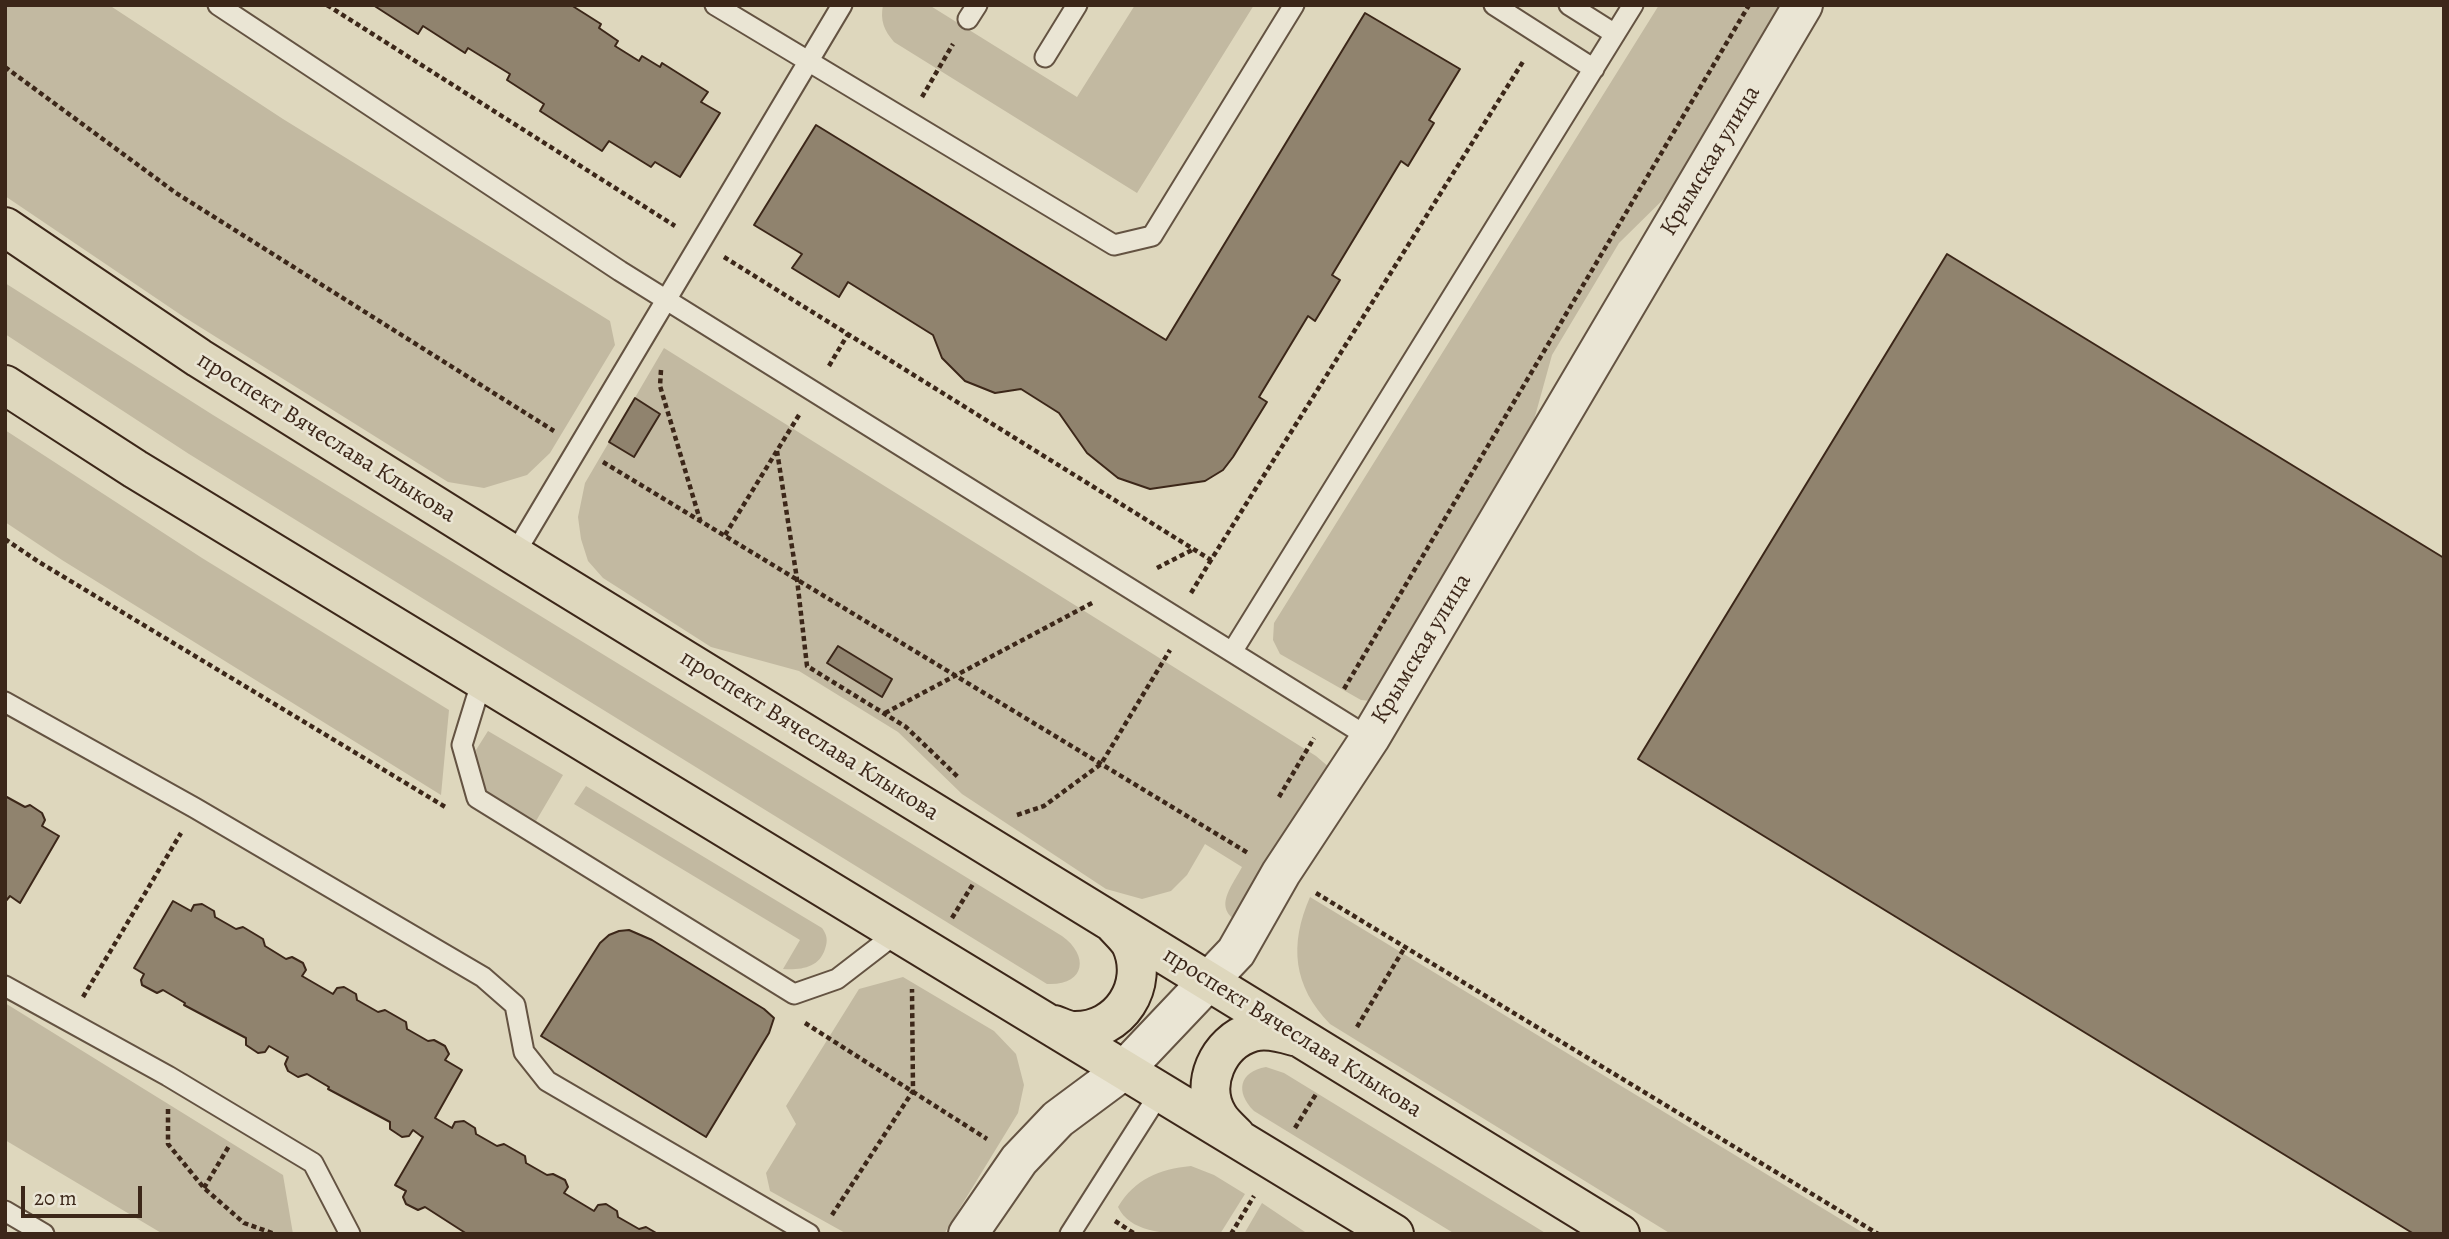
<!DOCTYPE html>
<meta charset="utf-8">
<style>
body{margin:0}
#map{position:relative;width:2449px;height:1239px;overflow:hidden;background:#ded7bd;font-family:Alegreya,serif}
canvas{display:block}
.frame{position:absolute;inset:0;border:7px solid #3c2719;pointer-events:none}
.scale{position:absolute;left:21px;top:1186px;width:121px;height:32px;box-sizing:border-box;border:4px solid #3c2719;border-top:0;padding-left:9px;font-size:21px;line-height:24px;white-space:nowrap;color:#3c2719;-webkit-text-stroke:5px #eae5d4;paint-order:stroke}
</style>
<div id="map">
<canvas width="2449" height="1239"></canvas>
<div class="frame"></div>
<div class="scale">20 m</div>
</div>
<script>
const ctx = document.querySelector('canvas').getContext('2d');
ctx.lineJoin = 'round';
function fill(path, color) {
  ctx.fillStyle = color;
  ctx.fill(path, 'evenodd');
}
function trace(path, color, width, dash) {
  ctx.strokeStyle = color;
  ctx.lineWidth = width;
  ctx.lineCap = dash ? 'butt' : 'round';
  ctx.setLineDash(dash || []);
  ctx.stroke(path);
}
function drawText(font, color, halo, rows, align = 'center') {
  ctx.font = font + ' Alegreya,serif';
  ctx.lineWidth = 5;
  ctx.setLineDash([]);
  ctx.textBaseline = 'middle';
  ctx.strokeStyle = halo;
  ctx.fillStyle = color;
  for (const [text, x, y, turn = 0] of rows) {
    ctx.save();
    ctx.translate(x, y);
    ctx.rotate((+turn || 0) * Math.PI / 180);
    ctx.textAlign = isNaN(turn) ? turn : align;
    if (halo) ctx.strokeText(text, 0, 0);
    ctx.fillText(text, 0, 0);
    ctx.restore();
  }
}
fill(new Path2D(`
 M 5,5 L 109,5 L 283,119 L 610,321 L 615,345 L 550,453 L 527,475 L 484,488 L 448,482 L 184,317 L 5,196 Z
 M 883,5 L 929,5 L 1077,97 L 1135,5 L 1254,5 L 1137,193 L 894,42 C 884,30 880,21 883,5 Z
 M 1659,5 L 1783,5 L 1680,183 L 1619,243 L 1552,355 L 1529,438 L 1371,701 L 1361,700 L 1280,654 L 1273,640 L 1274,623 Z
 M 5,283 L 213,415 L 1062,936 C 1090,956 1085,986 1047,984 L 189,454 L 5,334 Z
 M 664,348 L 1316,756 L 1330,768 L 1245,925 C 1211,911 1229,891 1242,867 L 1205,844 L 1187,875 L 1171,891 L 1142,899 L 1106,889 L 962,794 L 898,732 L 799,671 L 711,647 L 603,578 L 588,561 L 581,539 L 578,517 L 585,483 Z
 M 5,430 L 202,558 L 449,710 L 441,795 L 62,560 L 5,522 Z
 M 488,731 L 563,775 L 536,821 L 480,787 L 476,750 Z
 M 586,786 L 822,928 C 827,935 828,940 825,949 C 819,968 801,970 783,969 L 800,940 L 574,804 Z
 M 1310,897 L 1865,1234 L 1671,1234 L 1330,1024 C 1293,986 1289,945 1310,897 Z
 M 903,977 L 994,1031 L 1016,1054 L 1024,1085 L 1018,1113 L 944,1234 L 847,1234 L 770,1191 L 766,1173 L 796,1124 L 786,1106 L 859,989 Z
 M 5,1003 L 283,1175 L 293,1234 L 163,1234 L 5,1140 Z
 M 1266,1067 L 1284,1073 L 1547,1234 L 1455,1234 L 1254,1111 C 1235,1092 1239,1072 1266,1067 Z
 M 1191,1166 L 1214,1175 L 1245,1194 L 1220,1234 C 1187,1234 1133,1239 1118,1207 C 1135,1179 1159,1169 1191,1166 Z
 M 1262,1203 L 1308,1234 L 1244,1234 Z`), '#c2b9a1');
const building = new Path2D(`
 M 373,5 L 571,5 L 601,24 L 599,28 L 618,41 L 615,46 L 639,61 L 642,56 L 660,67 L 662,63 L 708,92 L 701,102 L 720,113 L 680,177 L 655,162 L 651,167 L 609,141 L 602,151 L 540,111 L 544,104 L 507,80 L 510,74 L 468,48 L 465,53 L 423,26 L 418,34 Z
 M 1365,13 L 1460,69 L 1429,120 L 1434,123 L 1408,166 L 1401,161 L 1332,275 L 1340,280 L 1315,321 L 1308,316 L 1259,397 L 1267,402 L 1233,457 L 1223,470 L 1205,481 L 1150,489 L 1118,478 L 1087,453 L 1059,413 L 1021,389 L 995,393 L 965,381 L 942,358 L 933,335 L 848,282 L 839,297 L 792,268 L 802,254 L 754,225 L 816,125 L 1166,340 Z
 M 1947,254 L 2444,558 L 2444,1234 L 2414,1234 L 1638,759 Z
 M 635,398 L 660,414 L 634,457 L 609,442 Z
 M 838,646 L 892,679 L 882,697 L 827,663 Z
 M 5,796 L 25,807 L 30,805 L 42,813 L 45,820 L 42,826 L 59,836 L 20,903 L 10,896 L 5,902 Z
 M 173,901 L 191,911 L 194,905 L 202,904 L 214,911 L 215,917 L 236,929 L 243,927 L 263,939 L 265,946 L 286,959 L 292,957 L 303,963 L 306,970 L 302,976 L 333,994 L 337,988 L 344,987 L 356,994 L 357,1000 L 378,1012 L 385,1010 L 406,1022 L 407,1029 L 428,1041 L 434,1040 L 445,1046 L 449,1054 L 445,1060 L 462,1070 L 435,1118 L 452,1128 L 455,1122 L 464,1121 L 475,1128 L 476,1134 L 497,1146 L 504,1144 L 525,1156 L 526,1163 L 547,1175 L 553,1174 L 565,1180 L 568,1187 L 564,1193 L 594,1211 L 598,1205 L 606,1204 L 617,1211 L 618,1217 L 639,1229 L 646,1227 L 658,1234 L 467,1234 L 425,1207 L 418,1210 L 406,1204 L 403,1197 L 406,1191 L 395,1185 L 423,1137 L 421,1136 L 413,1130 L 409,1136 L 402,1137 L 390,1129 L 390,1122 L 328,1089 L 329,1087 L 307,1074 L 298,1077 L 288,1071 L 285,1064 L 288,1057 L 269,1046 L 265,1052 L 258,1053 L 246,1045 L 246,1038 L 184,1005 L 185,1003 L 163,990 L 157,993 L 142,985 L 141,980 L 144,974 L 134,968 Z
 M 629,930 L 652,940 L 764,1009 L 774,1018 L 769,1033 L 706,1137 L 541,1036 L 600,943 L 609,935 L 619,931 Z`);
fill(building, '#90836e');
trace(building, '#3c2719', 2);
const service = new Path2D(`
 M 218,5 L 620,271 L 1370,738
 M 715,5 L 1114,245 L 1152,236 L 1294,5
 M 1494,5 L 1594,69
 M 1569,5 L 1615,34
 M 968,19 L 977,5
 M 1045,57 L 1077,5
 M 514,555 L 842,5
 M 1232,652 L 1633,5
 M 482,680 L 462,745 L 477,798 L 794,994 L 837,979 L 898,932
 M 5,702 L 195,808 L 483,977 L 515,1005 L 524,1052 L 547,1081 L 809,1234
 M 5,986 L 168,1076 L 313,1163 L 350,1234
 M 5,1211 L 44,1234
 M 1070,1234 L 1161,1091`);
const tertiary = new Path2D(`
 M 968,1234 L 1019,1160 L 1058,1119 L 1124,1070 L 1236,952 L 1281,873 L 1370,738 L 1803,5`);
const primary = new Path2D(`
 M 5,227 L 199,358 L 514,555 L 1620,1234
 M 5,385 L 135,469 L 1394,1234
 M 1054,1025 C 1060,1027 1068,1031 1074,1031 C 1120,1032 1150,985 1131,944 C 1127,937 1119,930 1113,923
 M 1236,1136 C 1230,1130 1222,1123 1218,1116 C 1199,1085 1218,1042 1252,1032 C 1266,1028 1281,1032 1294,1036`);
trace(service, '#645342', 23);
trace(tertiary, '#645342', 42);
trace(primary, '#3c2719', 42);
trace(new Path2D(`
 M 327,5 L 675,226
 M 5,67 L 176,193 L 554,431
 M 922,97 L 953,44
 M 724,257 L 1211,560 L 1524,60
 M 829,366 L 848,334
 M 661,370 L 660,386 L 700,520
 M 777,451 L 797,579 L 807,666 L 906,727 L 958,777
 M 603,462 L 1248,853
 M 725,535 L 799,415
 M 5,539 L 39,562 L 447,808
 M 1157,568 L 1194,549
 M 1191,593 L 1211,560
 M 1344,689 L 1749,5
 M 885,713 L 1094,602
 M 1279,797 L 1314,738
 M 1017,815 L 1044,806 L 1101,764 L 1170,650
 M 1316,893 L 1878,1234
 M 952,918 L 973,884
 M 83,997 L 181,833
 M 805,1023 L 987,1139
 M 1357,1027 L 1405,947
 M 168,1109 L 168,1144 L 204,1188 L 244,1223 L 275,1234
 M 1295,1128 L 1316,1094
 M 204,1188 L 229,1146
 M 832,1215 L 913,1091 L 912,989
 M 1115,1221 L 1135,1234
 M 1231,1234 L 1254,1196`), '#3c2719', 4.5, [5, 3.5]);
trace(service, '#eae5d4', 19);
trace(tertiary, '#eae5d4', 38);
trace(primary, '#ded7bd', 38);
drawText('24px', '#3c2719', '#eae5d4', [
 ["Крымская улица",1711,161,-59],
 ["проспект Вячеслава Клыкова",326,438,32],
 ["Крымская улица",1422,649,-59],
 ["проспект Вячеслава Клыкова",809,736,32],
 ["проспект Вячеслава Клыкова",1292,1033,32]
]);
</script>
